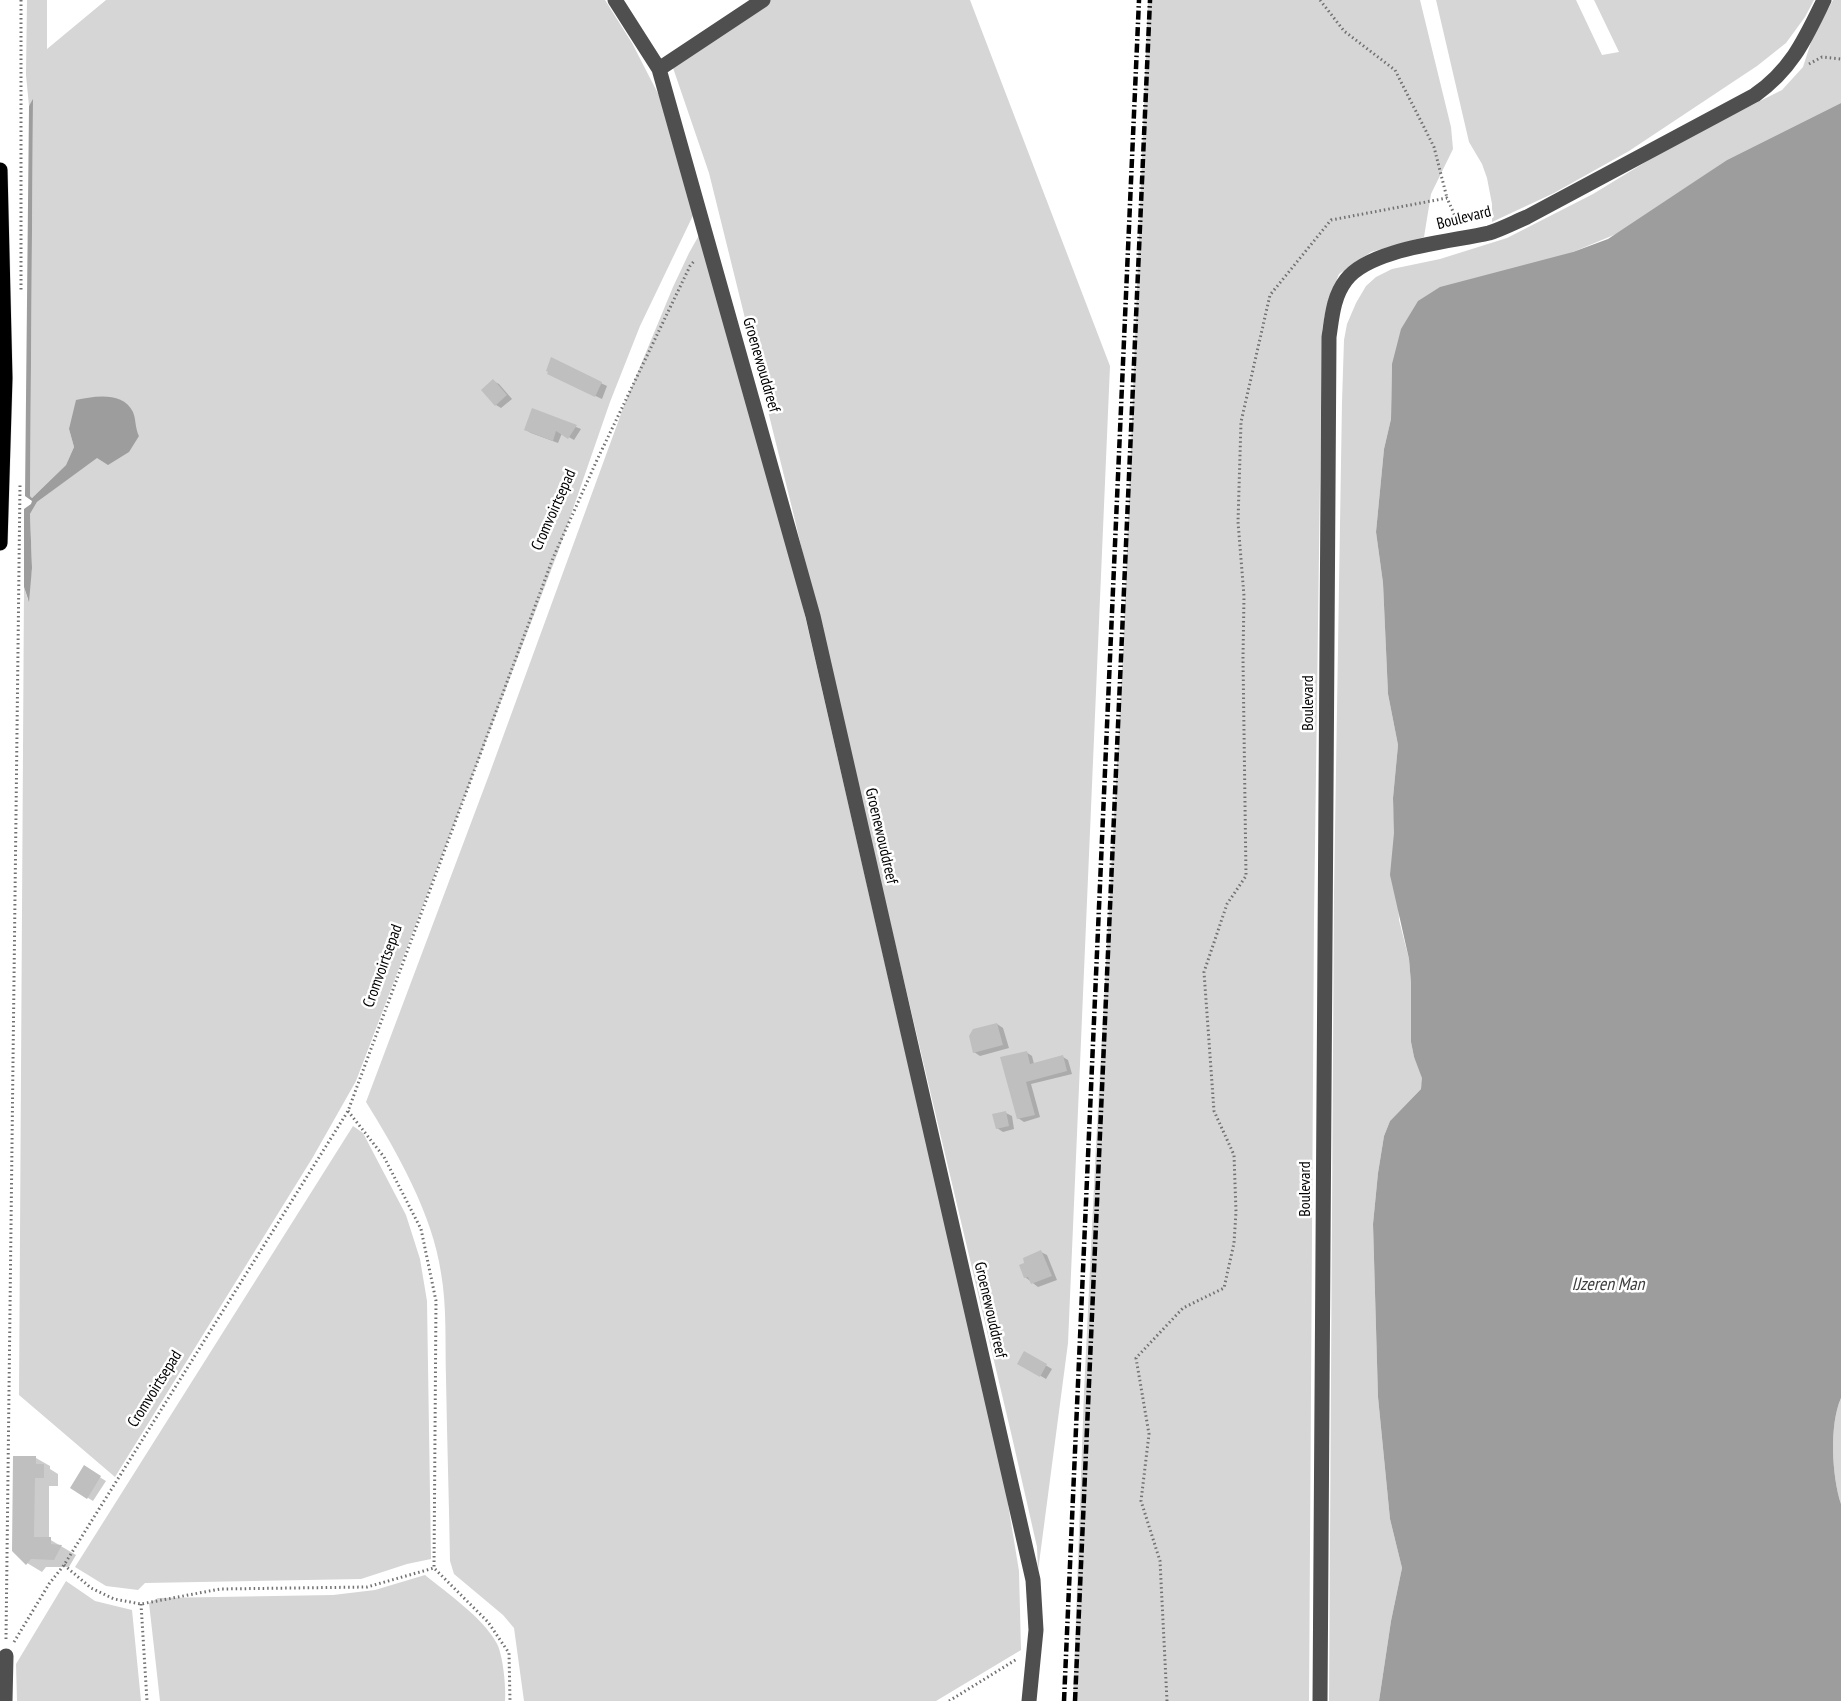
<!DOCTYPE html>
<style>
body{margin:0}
canvas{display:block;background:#fff}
</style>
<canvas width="1841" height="1701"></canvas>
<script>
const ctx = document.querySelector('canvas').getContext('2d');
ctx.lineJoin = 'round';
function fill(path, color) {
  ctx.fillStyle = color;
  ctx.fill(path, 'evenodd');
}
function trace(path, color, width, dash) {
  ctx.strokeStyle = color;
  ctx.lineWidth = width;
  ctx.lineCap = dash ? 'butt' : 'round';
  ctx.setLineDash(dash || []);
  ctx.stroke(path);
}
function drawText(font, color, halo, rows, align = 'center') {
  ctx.font = font + ' "PT Sans Narrow",sans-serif';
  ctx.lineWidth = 5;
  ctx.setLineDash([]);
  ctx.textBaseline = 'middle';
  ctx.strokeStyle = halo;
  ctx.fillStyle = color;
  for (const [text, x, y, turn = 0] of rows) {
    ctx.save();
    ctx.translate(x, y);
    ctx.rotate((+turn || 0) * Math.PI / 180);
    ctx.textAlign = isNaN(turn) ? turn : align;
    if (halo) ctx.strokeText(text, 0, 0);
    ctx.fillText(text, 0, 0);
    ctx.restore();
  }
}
fill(new Path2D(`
 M 27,0 L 47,0 L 47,49 L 106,0 L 605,0 L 632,43 L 667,111 L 699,203 L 640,326 L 610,402 L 558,552 L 356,1081 L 313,1157 L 115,1477 L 19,1395 L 24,587 L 28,600 L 32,568 L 30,514 L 37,502 L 97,457 L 139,436 L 135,429 L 133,412 L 69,429 L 74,447 L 66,465 L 32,498 L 30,496 L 33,101 L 29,106 L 26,75 Z
 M 764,0 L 970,0 L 1110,366 L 1068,1343 L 1038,1571 L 1037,1547 L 1012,1437 L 793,512 L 709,173 L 671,62 Z
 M 1148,0 L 1420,0 L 1451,127 L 1453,149 L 1431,194 L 1424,237 L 1371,252 L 1339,274 L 1327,304 L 1322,330 L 1314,920 L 1309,1701 L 1073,1701 L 1084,1392 L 1096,1145 L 1123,654 Z
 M 1436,0 L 1576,0 L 1602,55 L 1619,52 L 1594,0 L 1814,0 L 1805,17 L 1786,43 L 1757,66 L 1629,151 L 1554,193 L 1492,222 L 1492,204 L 1487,178 L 1482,164 L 1469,142 Z
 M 1833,0 L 1841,0 L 1841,103 L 1727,160 L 1621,232 L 1573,252 L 1392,364 L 1391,419 L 1384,449 L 1376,532 L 1383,583 L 1388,694 L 1398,745 L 1393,798 L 1399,920 L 1409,959 L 1411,983 L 1411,1042 L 1414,1057 L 1423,1078 L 1421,1089 L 1390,1121 L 1384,1136 L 1378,1173 L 1373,1224 L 1378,1397 L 1390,1519 L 1402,1568 L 1391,1621 L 1379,1701 L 1329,1701 L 1334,892 L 1342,402 L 1344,340 L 1347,324 L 1356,303 L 1366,286 L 1376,277 L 1392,269 L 1440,259 L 1507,238 L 1593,194 L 1680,141 L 1782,90 L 1803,67 L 1812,39 Z
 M 703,228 L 800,594 L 1005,1486 L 1019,1571 L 1021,1650 L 936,1701 L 524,1701 L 514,1628 L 503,1615 L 454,1574 L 450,1561 C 449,1500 447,1439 446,1378 C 445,1343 447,1307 441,1273 C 433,1215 396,1150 366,1102 L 489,775 L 625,403 L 673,287 L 689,253 Z
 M 353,1126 L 363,1133 L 406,1215 L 420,1259 L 427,1301 L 431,1559 L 407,1564 L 361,1579 L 145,1583 L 138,1590 L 106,1586 L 75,1567 Z
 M 1841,1398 L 1841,1504 C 1832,1476 1829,1425 1841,1398 Z
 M 425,1575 C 447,1593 482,1617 496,1642 C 503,1653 506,1687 505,1701 L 160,1701 L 149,1603 L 158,1598 L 333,1595 L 375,1590 Z
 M 66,1581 L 95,1601 L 132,1610 L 141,1701 L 17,1701 L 16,1664 Z`), '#d6d6d6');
fill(new Path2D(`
 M 33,99 L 30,496 L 32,498 L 66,465 L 74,447 L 69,429 L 76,400 C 94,396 123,391 133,412 C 136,419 135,428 139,436 L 129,452 L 108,465 L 97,458 L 37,502 L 30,514 L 32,568 L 29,602 L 24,587 L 24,509 L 31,504 L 32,501 L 25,496 L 29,106 Z
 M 1841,103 L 1841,1398 C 1829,1425 1832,1476 1841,1504 L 1841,1701 L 1379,1701 L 1391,1621 L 1402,1568 L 1390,1519 L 1378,1397 L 1373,1224 L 1378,1173 L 1384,1136 L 1390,1121 L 1421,1089 L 1422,1078 L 1414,1057 L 1411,1042 L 1411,983 L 1409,959 L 1390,875 L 1394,833 L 1393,798 L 1398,745 L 1388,694 L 1383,583 L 1376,532 L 1384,449 L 1391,419 L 1392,364 L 1401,329 L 1418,301 L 1440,287 L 1573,252 L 1608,239 L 1727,160 Z`), '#9d9d9d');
fill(new Path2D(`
 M 552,360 L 607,386 L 602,399 L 555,377 Z
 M 493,381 L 499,384 L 512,399 L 501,408 L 496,405 Z
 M 533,410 L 576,427 L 581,429 L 574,440 L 562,433 L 558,443 L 531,433 L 526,430 Z
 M 997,1024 L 1003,1028 L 1009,1048 L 980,1056 L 974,1052 Z
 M 1026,1052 L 1032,1056 L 1034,1064 L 1063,1057 L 1068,1060 L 1072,1074 L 1031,1084 L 1040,1117 L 1024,1122 L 1018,1118 Z
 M 1006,1113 L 1012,1116 L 1014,1129 L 1003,1132 L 997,1128 Z
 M 1041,1252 L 1047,1255 L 1057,1280 L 1038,1287 L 1025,1277 L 1026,1264 Z
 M 1025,1353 L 1052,1369 L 1046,1379 L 1019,1363 Z
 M 36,1458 L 50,1466 L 50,1469 L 58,1474 L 58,1486 L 49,1486 L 49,1539 L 76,1555 L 69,1567 L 46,1567 L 42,1572 L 27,1563 L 14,1550 Z
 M 85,1468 L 106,1481 L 93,1501 L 72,1488 Z`), '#0003');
fill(new Path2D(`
 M 551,357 L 602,382 L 595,397 L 547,374 L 548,372 L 546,371 Z
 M 493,379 L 507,395 L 495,406 L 481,390 Z
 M 532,408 L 561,419 L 577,425 L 568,439 L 556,431 L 553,441 L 524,430 Z
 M 997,1023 L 1003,1045 L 973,1053 L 969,1036 L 973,1029 Z
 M 1027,1051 L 1030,1064 L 1063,1055 L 1067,1071 L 1026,1082 L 1035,1115 L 1017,1119 L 1000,1057 Z
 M 1006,1111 L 1009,1126 L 996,1129 L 992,1114 Z
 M 1041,1250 L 1052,1276 L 1031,1284 L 1028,1277 L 1024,1278 L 1019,1265 L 1024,1263 L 1023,1258 Z
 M 1024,1351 L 1047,1364 L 1040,1377 L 1017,1364 Z
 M 13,1456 L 36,1456 L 36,1464 L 44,1464 L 44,1478 L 35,1478 L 34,1537 L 51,1537 L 51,1544 L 62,1545 L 54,1560 L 31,1559 L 26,1565 L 12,1551 Z
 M 84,1465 L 101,1476 L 87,1499 L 70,1488 Z`), '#bfbfbf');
const major = new Path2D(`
 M 0,170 L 5,378 L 0,543`);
trace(major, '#dbdbdb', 16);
trace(new Path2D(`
 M 21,0 L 21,292
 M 1320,0 L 1344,31 L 1395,70 L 1434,147 L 1447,198
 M 1809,64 L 1822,57 L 1841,59
 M 348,1111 L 384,1157 L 421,1229 L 436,1301 L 434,1568 L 488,1622 L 509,1653 L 510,1701
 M 64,1565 L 91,1588 L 114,1599 L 141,1604 L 220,1589 L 367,1587 L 434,1568
 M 141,1604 L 147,1701
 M 6,1639 L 20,485
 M 14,1642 L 49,1584 L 64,1565 L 348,1111 L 553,558 L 597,460 L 690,266 L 695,260
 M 949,1701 L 1017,1659
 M 1167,1701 L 1160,1561 L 1141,1501 L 1149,1434 L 1136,1358 L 1183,1308 L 1224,1288 L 1234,1243 L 1236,1212 L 1234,1155 L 1214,1111 L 1204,972 L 1227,904 L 1246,876 L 1243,658 L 1244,596 L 1238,522 L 1241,422 L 1270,295 L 1331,220 L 1447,198 L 1458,223`), '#717171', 3, [1.5, 3]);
trace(new Path2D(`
 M 615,0 L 659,69 L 813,616 L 1033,1580 L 1036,1630 L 1029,1701
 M 659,69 L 763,0
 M 5,1701 L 6,1656
 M 1320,1701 L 1329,337 C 1332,317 1333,297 1346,280 C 1370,248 1451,242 1489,233 C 1502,229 1515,222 1527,217 L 1755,95 C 1792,69 1805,39 1824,0`), '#4f4f4f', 15);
trace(major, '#000', 15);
trace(new Path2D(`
 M 1064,1701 L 1139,0
 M 1075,1701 L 1150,0`), '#000', 4.5, [9, 3, 1.5, 3]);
drawText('16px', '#000', '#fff', [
 ["Boulevard",1464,218,-14],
 ["Groenewouddreef",761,365,74],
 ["Cromvoirtsepad",554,510,-66],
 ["Boulevard",1308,703,-90],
 ["Groenewouddreef",881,836,77],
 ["Cromvoirtsepad",383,966,-70],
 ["Boulevard",1305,1189,-90],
 ["Groenewouddreef",990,1310,77],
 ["Cromvoirtsepad",155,1389,-58]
]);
drawText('italic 18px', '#3e3e3e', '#fff', [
 ["IJzeren Man",1608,1285]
]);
</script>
